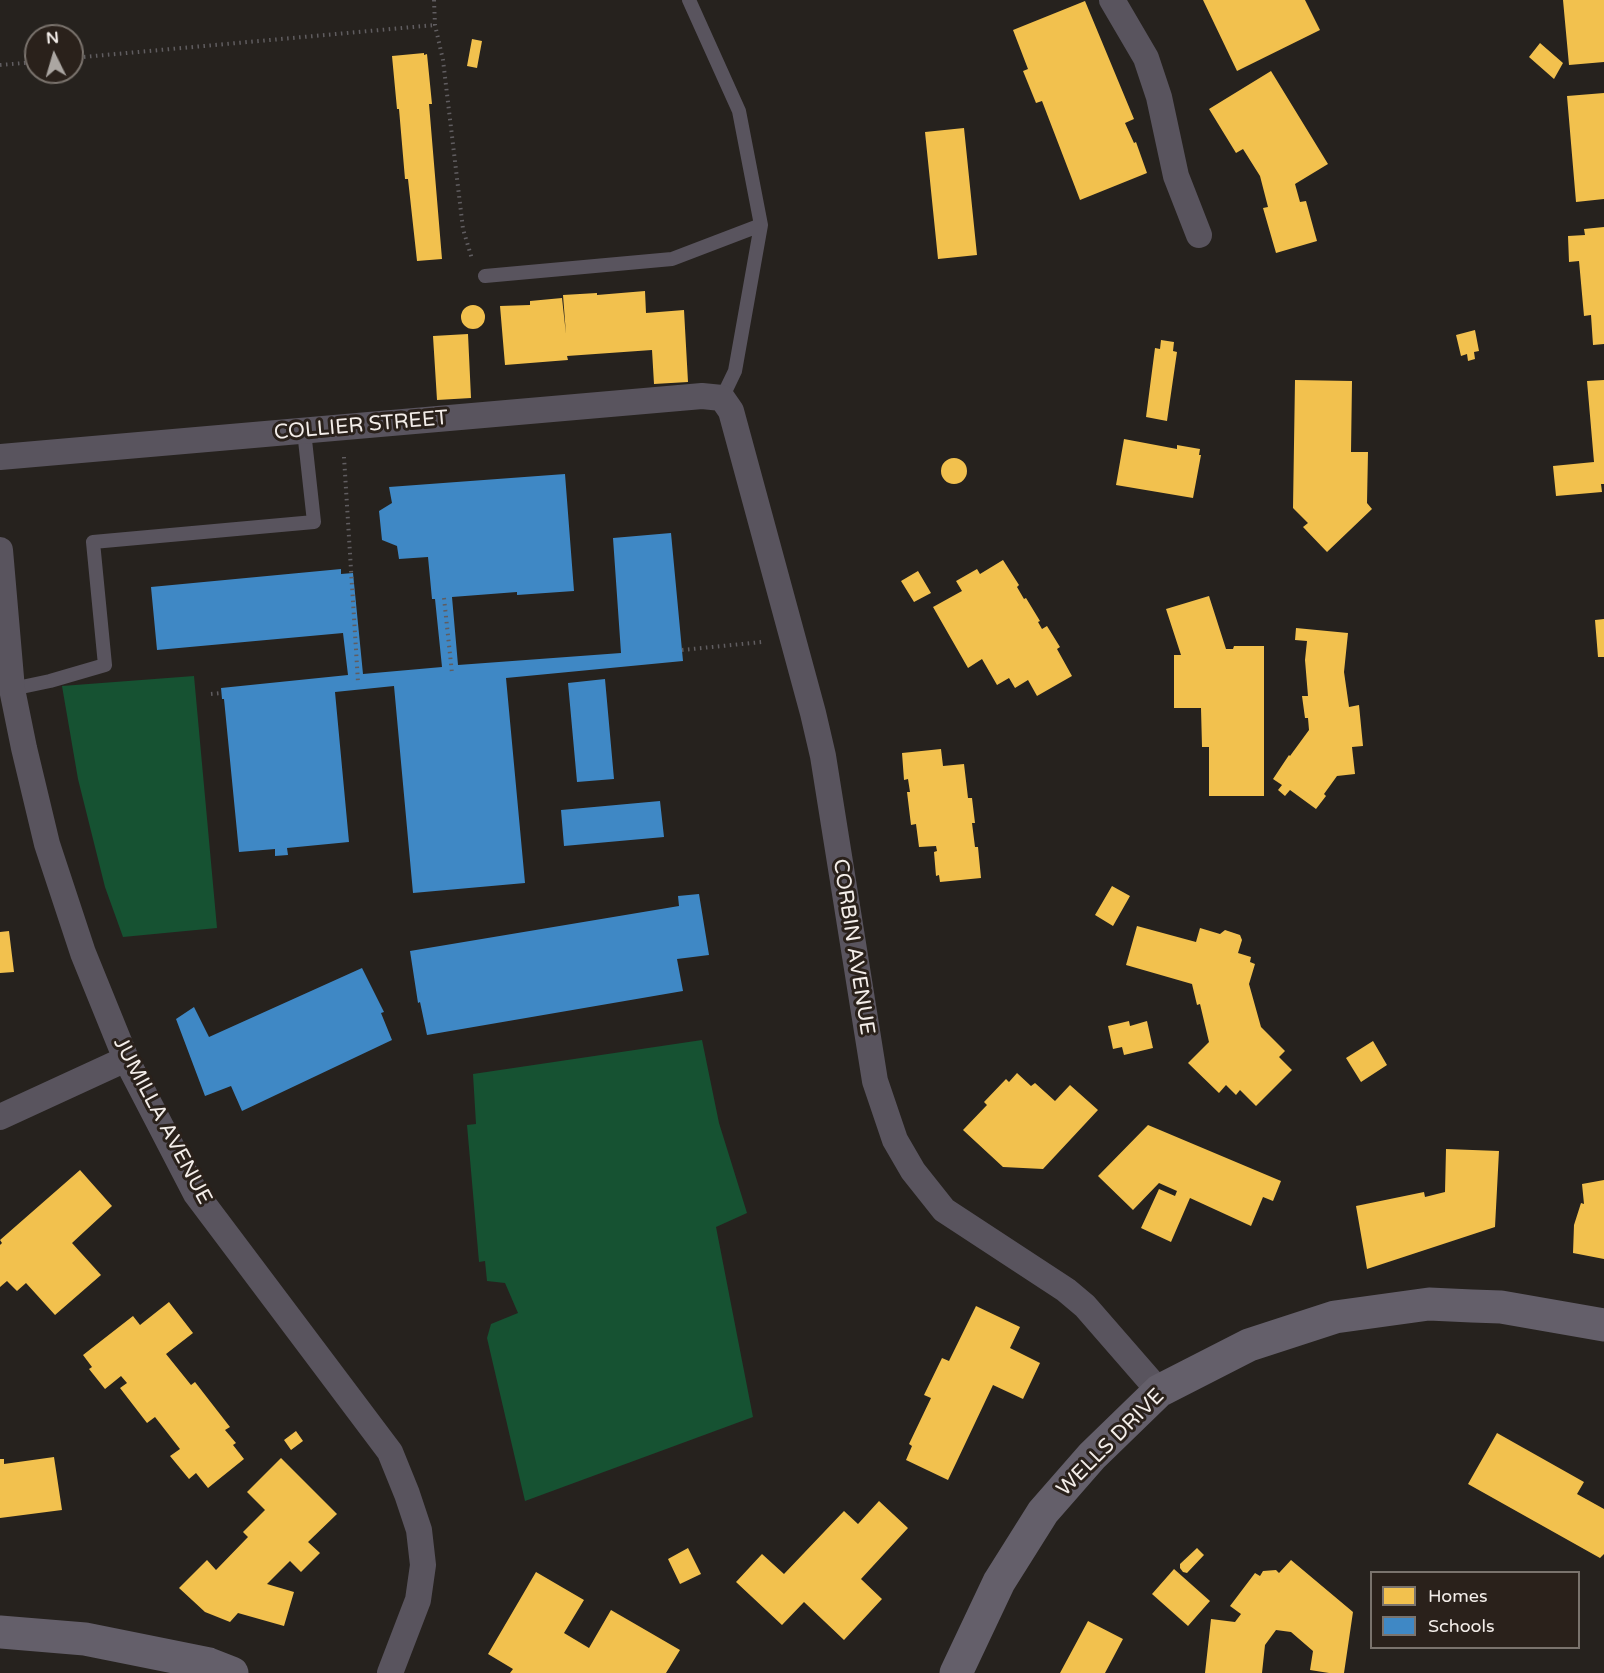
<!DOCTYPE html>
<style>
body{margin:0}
#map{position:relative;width:1604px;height:1673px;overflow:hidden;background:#26221e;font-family:"Varela Round",sans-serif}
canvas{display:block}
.legend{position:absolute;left:1370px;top:1571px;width:210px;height:78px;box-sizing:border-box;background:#2a211b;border:2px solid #7a736d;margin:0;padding:8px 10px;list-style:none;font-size:18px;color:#f3ede9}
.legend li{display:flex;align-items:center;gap:12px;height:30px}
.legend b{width:30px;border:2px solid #7a736d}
.north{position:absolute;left:24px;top:24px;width:60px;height:60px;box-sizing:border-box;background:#2a211b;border:2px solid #7a736d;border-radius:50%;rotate:355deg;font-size:16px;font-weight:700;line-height:24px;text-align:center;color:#f3ede9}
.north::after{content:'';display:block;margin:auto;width:21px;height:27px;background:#aba6a2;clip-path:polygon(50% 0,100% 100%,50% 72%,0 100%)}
</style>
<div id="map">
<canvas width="1604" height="1673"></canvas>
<ul class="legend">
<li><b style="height:16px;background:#f2c14e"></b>Homes</li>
<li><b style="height:16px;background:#3f88c5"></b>Schools</li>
</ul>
<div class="north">N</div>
</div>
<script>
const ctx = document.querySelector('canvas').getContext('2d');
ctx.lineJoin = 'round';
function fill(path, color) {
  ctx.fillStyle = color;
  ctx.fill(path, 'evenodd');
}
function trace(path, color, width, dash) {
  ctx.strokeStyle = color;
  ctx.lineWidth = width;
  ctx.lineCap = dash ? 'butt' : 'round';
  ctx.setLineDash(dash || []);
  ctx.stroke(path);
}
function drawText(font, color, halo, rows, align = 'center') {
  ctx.font = font + ' "Varela Round",sans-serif';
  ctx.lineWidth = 6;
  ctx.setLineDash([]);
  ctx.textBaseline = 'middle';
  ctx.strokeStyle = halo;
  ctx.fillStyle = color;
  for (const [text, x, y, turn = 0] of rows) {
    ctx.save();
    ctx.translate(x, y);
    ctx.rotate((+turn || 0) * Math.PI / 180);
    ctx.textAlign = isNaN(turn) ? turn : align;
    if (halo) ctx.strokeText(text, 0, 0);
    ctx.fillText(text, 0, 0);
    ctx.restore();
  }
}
fill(new Path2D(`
 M 194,676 L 217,928 L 123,937 L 105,887 L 78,779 L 62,686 Z
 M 702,1040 L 719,1123 L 747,1213 L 716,1227 L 753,1417 L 525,1501 L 487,1338 L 491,1324 L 518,1313 L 505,1283 L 487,1281 L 485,1261 L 479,1262 L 467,1125 L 476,1124 L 473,1074 Z`), '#165232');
fill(new Path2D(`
 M 1203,0 L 1305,0 L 1320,30 L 1237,71 Z
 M 1563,0 L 1604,0 L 1604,62 L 1569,65 Z
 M 1085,1 L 1134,119 L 1125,123 L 1134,143 L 1136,142 L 1147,173 L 1080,200 L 1042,101 L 1036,103 L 1023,71 L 1028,69 L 1013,30 Z
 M 472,39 L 482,41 L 477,68 L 467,66 Z
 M 1540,43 L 1563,63 L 1554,79 L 1529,57 Z
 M 424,53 L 424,55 L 427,54 L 432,104 L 429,104 L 442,259 L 417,261 L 408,179 L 405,179 L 399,109 L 397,109 L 392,56 Z
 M 1271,71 L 1328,164 L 1295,184 L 1300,202 L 1306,201 L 1317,241 L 1276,253 L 1263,208 L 1268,207 L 1260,176 L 1243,149 L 1236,153 L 1209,109 Z
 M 1604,93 L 1604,199 L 1576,202 L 1567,96 Z
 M 964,128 L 977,255 L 938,259 L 925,132 Z
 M 1604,227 L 1604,344 L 1593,345 L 1591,315 L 1584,316 L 1579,261 L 1569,262 L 1568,236 L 1585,235 L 1584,229 Z
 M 645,291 L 646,313 L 684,310 L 688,382 L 654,384 L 652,350 L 567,356 L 568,360 L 505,365 L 500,306 L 530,305 L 530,301 L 562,298 L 566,334 L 563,295 L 597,293 L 597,295 Z
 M461 317a12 12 0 1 1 24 0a12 12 0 1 1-24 0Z
 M 1475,330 L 1479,351 L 1474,352 L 1475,359 L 1468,361 L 1467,354 L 1461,356 L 1456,335 Z
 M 468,334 L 471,398 L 437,400 L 433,336 Z
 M 1161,340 L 1174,342 L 1173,351 L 1177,352 L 1167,421 L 1146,417 L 1155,348 L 1160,349 Z
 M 1295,380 L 1352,381 L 1351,452 L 1368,452 L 1367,503 L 1372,509 L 1327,552 L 1303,527 L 1308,523 L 1293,508 Z
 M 1604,380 L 1604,484 L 1601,484 L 1602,492 L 1556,496 L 1553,466 L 1594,462 L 1587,381 Z
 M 1124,439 L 1177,449 L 1177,445 L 1200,449 L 1199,455 L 1201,455 L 1193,498 L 1116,485 Z
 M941 471a13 13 0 1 1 26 0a13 13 0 1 1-26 0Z
 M 1003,560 L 1019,585 L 1017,587 L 1024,599 L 1026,598 L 1040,621 L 1038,622 L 1042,629 L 1047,626 L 1060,647 L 1057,649 L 1072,676 L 1037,696 L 1028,680 L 1015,688 L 1009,678 L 997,685 L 982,659 L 968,668 L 933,607 L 962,591 L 956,581 L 977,569 L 980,574 Z
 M 918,571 L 931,593 L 914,602 L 901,581 Z
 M 1209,596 L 1226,649 L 1233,649 L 1234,646 L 1264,646 L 1264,796 L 1209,796 L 1209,747 L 1202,747 L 1201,708 L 1174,708 L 1174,655 L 1181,655 L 1166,609 Z
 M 1604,619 L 1604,657 L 1598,657 L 1595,620 Z
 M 1296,628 L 1348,633 L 1344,672 L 1349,707 L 1359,705 L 1363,746 L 1352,747 L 1355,774 L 1337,776 L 1324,794 L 1326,796 L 1316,809 L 1290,790 L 1285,796 L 1278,790 L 1282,785 L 1273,779 L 1289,755 L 1290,756 L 1309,730 L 1308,718 L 1305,718 L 1302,696 L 1308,696 L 1305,660 L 1307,641 L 1295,640 Z
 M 941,749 L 943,766 L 964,764 L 968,798 L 972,798 L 975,823 L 972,823 L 975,847 L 978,847 L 981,878 L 940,882 L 939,875 L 936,876 L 934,852 L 937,851 L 936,846 L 919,847 L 916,824 L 911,825 L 907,792 L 910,792 L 908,779 L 904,780 L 902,753 Z
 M 1112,886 L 1130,896 L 1113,926 L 1095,915 Z
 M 1137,926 L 1196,942 L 1200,928 L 1220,934 L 1225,930 L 1240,935 L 1242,940 L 1238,953 L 1251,957 L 1250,962 L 1255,964 L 1249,984 L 1261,1027 L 1285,1051 L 1279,1057 L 1292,1070 L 1256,1106 L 1240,1090 L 1236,1095 L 1226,1085 L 1219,1093 L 1188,1063 L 1209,1042 L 1200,1004 L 1197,1005 L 1192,984 L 1126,965 Z
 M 9,931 L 14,972 L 0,973 L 0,932 Z
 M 1129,1021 L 1130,1026 L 1147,1021 L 1153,1048 L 1124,1055 L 1122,1047 L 1113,1049 L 1108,1026 Z
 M 1373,1041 L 1387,1065 L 1361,1082 L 1346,1058 Z
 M 1017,1073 L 1031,1086 L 1035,1083 L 1055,1101 L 1070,1085 L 1098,1110 L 1043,1169 L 1003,1167 L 963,1130 L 987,1105 L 984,1102 L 1006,1079 L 1009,1082 Z
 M 1148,1125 L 1281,1181 L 1273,1201 L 1263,1197 L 1251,1226 L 1190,1198 L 1171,1242 L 1141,1228 L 1159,1189 L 1175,1196 L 1177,1191 L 1159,1183 L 1133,1210 L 1098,1176 Z
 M 1446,1149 L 1499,1151 L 1495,1227 L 1367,1269 L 1356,1206 L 1424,1192 L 1425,1197 L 1445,1192 Z
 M 80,1170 L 112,1206 L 72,1243 L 101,1275 L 55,1315 L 26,1283 L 17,1291 L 7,1281 L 0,1287 L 0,1245 L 2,1243 L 0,1240 Z
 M 1604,1180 L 1604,1259 L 1573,1253 L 1574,1225 L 1581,1203 L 1584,1204 L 1582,1184 Z
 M 169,1302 L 193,1333 L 166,1354 L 191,1385 L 195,1382 L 230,1427 L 225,1430 L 236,1443 L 233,1445 L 244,1459 L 208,1488 L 196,1473 L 189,1479 L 170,1456 L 180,1449 L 155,1417 L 147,1423 L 120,1388 L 127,1383 L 121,1376 L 105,1389 L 89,1369 L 92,1367 L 83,1355 L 133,1316 L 140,1325 Z
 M 976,1306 L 1020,1327 L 1010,1348 L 1040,1363 L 1023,1399 L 993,1385 L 948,1480 L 906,1460 L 912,1446 L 909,1444 L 931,1398 L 924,1395 L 942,1358 L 949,1361 Z
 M 296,1431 L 303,1441 L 291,1450 L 284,1440 Z
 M 1497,1433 L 1584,1482 L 1577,1494 L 1604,1509 L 1604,1554 L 1600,1558 L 1468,1484 Z
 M 54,1457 L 62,1510 L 0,1518 L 0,1459 L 4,1459 L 4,1464 Z
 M 281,1458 L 337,1514 L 308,1542 L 320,1553 L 301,1572 L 290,1561 L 267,1584 L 294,1592 L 284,1626 L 238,1613 L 230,1622 L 205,1612 L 179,1588 L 207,1560 L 216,1570 L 248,1537 L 243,1532 L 265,1510 L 247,1492 Z
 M 879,1501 L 908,1528 L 861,1579 L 882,1599 L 844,1640 L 804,1602 L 782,1625 L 736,1582 L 762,1554 L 784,1574 L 844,1511 L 858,1524 Z
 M 688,1548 L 701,1574 L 680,1584 L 668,1559 Z
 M 1197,1548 L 1204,1555 L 1187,1573 L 1183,1572 L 1180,1568 L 1180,1564 Z
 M 1291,1560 L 1353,1612 L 1344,1673 L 1329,1673 L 1310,1670 L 1313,1651 L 1291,1632 L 1276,1630 L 1265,1645 L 1262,1673 L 1205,1673 L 1211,1619 L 1235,1622 L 1241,1614 L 1230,1606 L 1255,1573 L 1260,1576 L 1263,1571 L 1276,1570 L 1279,1573 Z
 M 1174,1569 L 1210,1601 L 1188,1626 L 1152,1594 Z
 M 536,1572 L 584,1600 L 564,1633 L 589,1648 L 611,1610 L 680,1650 L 666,1673 L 510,1673 L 513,1669 L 488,1654 Z
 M 1088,1621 L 1123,1639 L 1105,1673 L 1060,1673 Z`), '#f2c14e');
fill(new Path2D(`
 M 565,474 L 574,591 L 517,595 L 517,592 L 452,597 L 458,665 L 621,653 L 613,538 L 671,533 L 683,661 L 506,678 L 525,883 L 413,893 L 394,686 L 335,692 L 349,842 L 287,848 L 288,855 L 275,856 L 275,849 L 239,852 L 224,699 L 222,699 L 221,688 L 348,675 L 343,633 L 157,650 L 151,587 L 341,569 L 341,574 L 353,573 L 363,674 L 442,667 L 435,599 L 432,599 L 428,557 L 399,559 L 397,546 L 382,540 L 379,511 L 392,503 L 389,487 Z
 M 605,679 L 614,779 L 577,782 L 568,683 Z
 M 660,801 L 664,837 L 564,846 L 561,810 Z
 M 699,894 L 709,955 L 677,959 L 683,991 L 427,1035 L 420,1002 L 418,1003 L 410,951 L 679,906 L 678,896 Z
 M 362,968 L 384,1012 L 381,1013 L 392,1040 L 242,1111 L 231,1086 L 205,1096 L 176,1019 L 194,1007 L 209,1037 Z`), '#3f88c5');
trace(new Path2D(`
 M 434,0 L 435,25 L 443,60 L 463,229 L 472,259
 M 72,58 L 435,25
 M 0,65 L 36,62
 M 344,457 L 358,682
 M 444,598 L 452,673
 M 682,650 L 762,642
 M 211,694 L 221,693`), '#605d60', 4, [1.5, 4.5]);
trace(new Path2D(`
 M 689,0 L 739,111 L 761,225 L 735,371 L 722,398
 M 485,276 L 672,259 L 761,225
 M 12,689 L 50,681 L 105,665 L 93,542 L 314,522 L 304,431`), '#59545e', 14);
trace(new Path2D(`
 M 1112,0 L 1146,58 L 1159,97 L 1176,176 L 1199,235
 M 0,457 L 702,396 L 722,398 L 731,411 L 813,713 L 823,756 L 875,1081 L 895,1140 L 913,1171 L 944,1210 L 1066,1290 L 1085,1306 L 1159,1391
 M 0,550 L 12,689 L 24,748 L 47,844 L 83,953 L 126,1059 L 196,1194 L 390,1452 L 407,1494 L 419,1530 L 423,1565 L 418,1600 L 390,1673
 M 0,1117 L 126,1059`), '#59545e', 26);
trace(new Path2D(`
 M 0,1632 L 85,1639 L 209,1664 L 232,1673
 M 956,1673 L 999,1582 L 1043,1512 L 1092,1456 L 1159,1391 L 1249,1345 L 1335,1317 L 1429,1304 L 1472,1306 L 1501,1307 L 1604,1325`), '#645f6a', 33);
drawText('21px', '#f3ede9', '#2a211b', [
 ["COLLIER STREET",361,426,-5],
 ["CORBIN AVENUE",853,947,81],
 ["JUMILLA AVENUE",162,1121,62],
 ["WELLS DRIVE",1111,1443,-45]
]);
</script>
